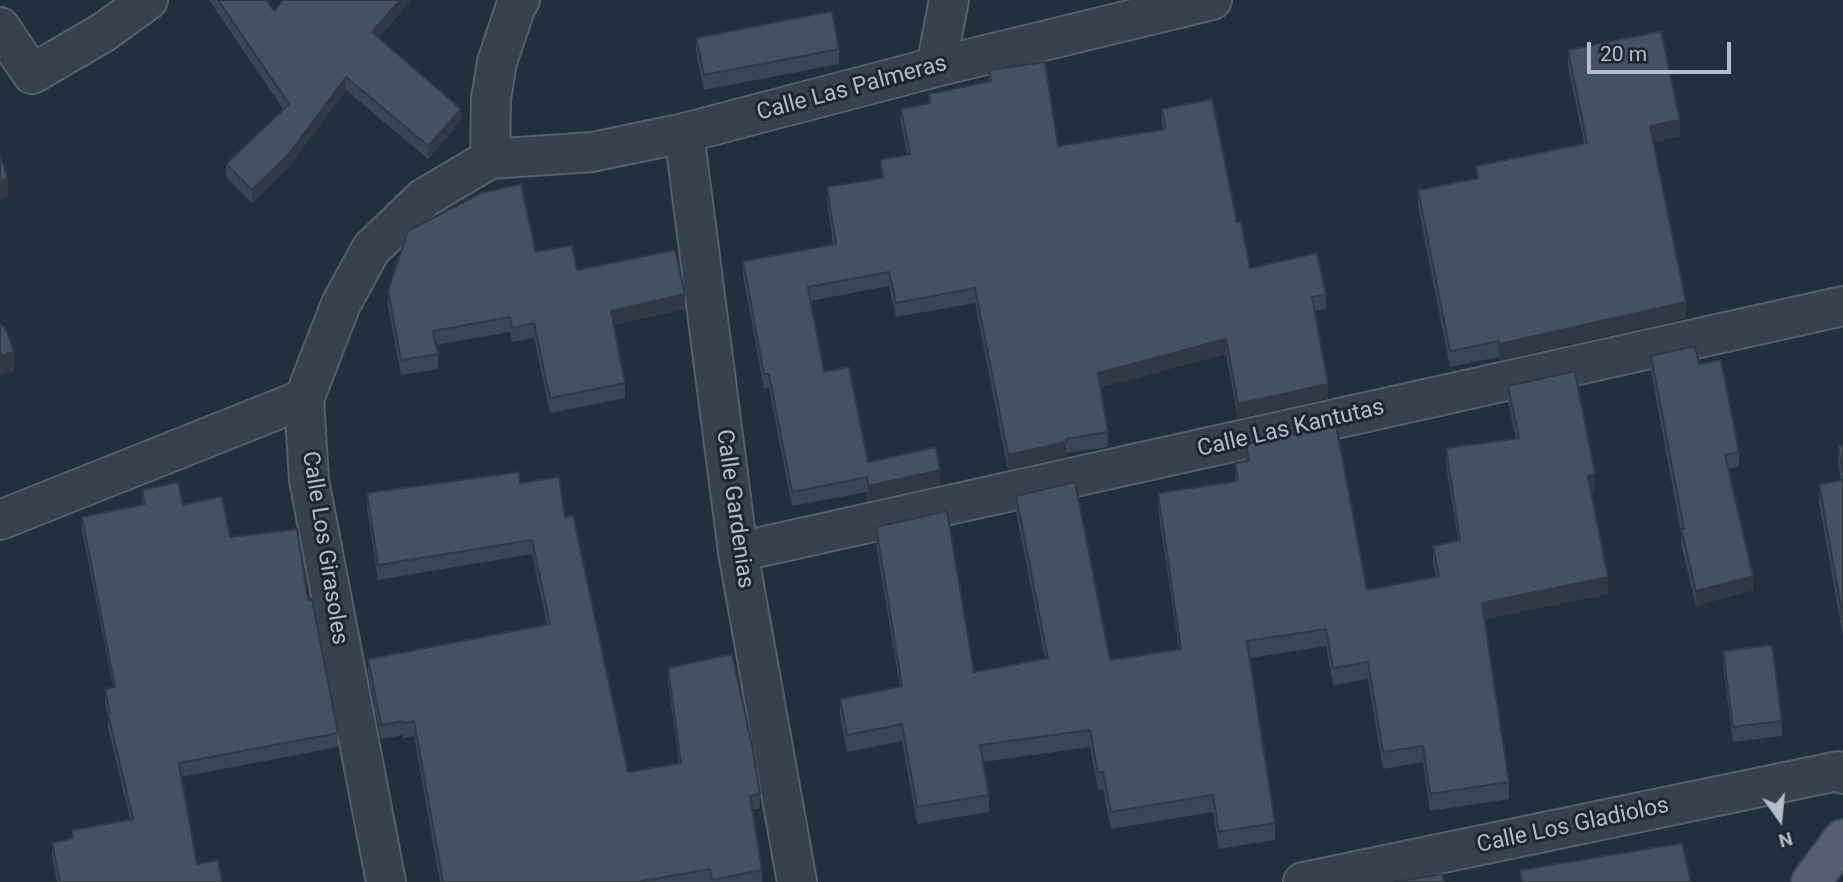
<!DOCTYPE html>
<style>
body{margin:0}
#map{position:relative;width:1843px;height:882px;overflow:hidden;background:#242f3e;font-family:Roboto,sans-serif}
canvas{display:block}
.north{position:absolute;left:1745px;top:784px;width:70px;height:70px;-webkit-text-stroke:5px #1d2633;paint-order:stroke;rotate:165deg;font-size:19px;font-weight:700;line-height:28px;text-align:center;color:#b4bcc9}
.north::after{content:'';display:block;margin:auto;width:24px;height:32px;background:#b4bcc9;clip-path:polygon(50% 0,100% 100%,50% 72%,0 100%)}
.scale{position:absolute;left:1587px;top:42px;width:144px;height:32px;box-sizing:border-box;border:4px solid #b4bcc9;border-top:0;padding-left:9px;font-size:21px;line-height:24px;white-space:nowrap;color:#b4bcc9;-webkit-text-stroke:5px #1d2633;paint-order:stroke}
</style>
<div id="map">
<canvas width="1843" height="882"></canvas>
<div class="north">N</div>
<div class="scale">20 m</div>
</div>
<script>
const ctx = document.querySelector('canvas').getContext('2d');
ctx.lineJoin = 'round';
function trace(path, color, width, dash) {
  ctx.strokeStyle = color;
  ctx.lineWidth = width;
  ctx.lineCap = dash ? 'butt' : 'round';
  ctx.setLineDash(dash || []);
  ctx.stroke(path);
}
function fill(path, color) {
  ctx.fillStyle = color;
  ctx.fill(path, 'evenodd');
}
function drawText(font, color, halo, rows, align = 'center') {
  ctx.font = font + ' Roboto,sans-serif';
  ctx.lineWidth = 6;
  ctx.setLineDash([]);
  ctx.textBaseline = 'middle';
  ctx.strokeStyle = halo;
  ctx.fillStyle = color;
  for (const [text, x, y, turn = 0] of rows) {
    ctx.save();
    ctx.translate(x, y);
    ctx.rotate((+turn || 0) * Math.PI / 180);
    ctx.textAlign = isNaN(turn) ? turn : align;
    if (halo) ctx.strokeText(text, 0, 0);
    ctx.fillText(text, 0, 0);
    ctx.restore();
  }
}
const minor = new Path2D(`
 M 0,27 L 32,74 L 104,32 L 148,0
 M 936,67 L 949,0
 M 684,133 L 738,552 L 797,882
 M 490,159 L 491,99 L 497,62 L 516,6 L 520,0
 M 0,520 L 304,399
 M 738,552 L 1843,306
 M 386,882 L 309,480 L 304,399 L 341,304 L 371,249 L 424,198 L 490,159 L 592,152 L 684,133 L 936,67 L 1212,0
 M 1303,882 L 1838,771 L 1843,774`);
const major = new Path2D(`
 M 1811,882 L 1843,839`);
trace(minor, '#565f6c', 42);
trace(major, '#414a57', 42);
trace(minor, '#38414e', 38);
trace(major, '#56606e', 38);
fill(new Path2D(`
 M 209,0 L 266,0 L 274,11 L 411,0 L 378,38 L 461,121 L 428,159 L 346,90 L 288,168 L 252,203 L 226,177 L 226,164 L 283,109 Z
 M 696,38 L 839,49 L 839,64 L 704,90 L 696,52 Z
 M 1568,50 L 1680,136 L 1653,142 L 1686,318 L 1499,360 L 1499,357 L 1450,367 L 1418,206 L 1418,190 L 1476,178 L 1476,166 L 1584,143 L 1568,66 Z
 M 989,70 L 1058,146 L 1163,129 L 1162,123 L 1162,109 L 1237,222 L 1250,268 L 1326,295 L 1326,309 L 1314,311 L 1328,398 L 1238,418 L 1226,354 L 1101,387 L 1108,432 L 1108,447 L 1066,453 L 1066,456 L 1008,470 L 975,303 L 896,317 L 889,286 L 810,301 L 824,372 L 868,462 L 940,485 L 868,501 L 867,492 L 792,506 L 769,388 L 764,389 L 743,275 L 743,261 L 833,244 L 827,201 L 827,187 L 881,178 L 880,160 L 907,155 L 901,123 L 901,109 L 929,104 L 929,94 L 989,81 Z
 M 536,252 L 577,270 L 685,309 L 613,325 L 625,383 L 625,398 L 550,413 L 534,338 L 512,342 L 510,332 L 436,345 L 438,354 L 438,369 L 401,375 L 388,306 L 388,291 Z
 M 1651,356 L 1699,364 L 1739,452 L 1739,467 L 1728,469 L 1753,590 L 1696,606 L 1681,544 L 1681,533 L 1651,371 Z
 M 1508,386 L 1595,491 L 1591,492 L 1608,594 L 1485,619 L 1509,782 L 1509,799 L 1430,811 L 1423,762 L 1383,769 L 1368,679 L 1333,685 L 1326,646 L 1250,658 L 1275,823 L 1275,840 L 1219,849 L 1213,812 L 1111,829 L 1103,789 L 1098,790 L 1090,747 L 983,762 L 989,795 L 989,812 L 917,824 L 902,741 L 847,752 L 840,716 L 840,699 L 900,687 L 876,544 L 876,527 L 974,672 L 1045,658 L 1016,512 L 1016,496 L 1110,660 L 1179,649 L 1158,510 L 1158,493 L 1235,481 L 1235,463 L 1246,462 L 1246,444 L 1367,590 L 1436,576 L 1433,563 L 1433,546 L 1458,540 L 1446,465 L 1446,448 L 1516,439 L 1508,403 Z
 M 1838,446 L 1843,446 L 1843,637 L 1819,502 L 1819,484 L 1841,480 L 1838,464 Z
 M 520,483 L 565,517 L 628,772 L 679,763 L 668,682 L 668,668 L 760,794 L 760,808 L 753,810 L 762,870 L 762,882 L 440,882 L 414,736 L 403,738 L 403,735 L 381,739 L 368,673 L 368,659 L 547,624 L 532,554 L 378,580 L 367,508 L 367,493 Z
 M 142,490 L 183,505 L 230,537 L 308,600 L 338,733 L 338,747 L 181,777 L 197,864 L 222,882 L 57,882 L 52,857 L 52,843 L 72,839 L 72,830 L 130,819 L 108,728 L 108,715 L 105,703 L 105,689 L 113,687 L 82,530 L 82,517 L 142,505 Z
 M 1723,651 L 1782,721 L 1782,736 L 1733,742 L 1723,666 Z`), '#3b4654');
fill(new Path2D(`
 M 400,0 L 411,0 L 372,45 L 372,32 Z
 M 346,77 L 346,90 L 288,168 L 252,203 L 252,190 Z
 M 461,109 L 461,121 L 428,159 L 428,146 Z
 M 1680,120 L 1680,136 L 1650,142 L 1650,126 Z
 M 8,178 L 8,197 L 0,200 L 0,181 Z
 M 685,294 L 685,309 L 611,325 L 611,311 Z
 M 1686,302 L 1686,318 L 1499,360 L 1499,344 Z
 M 1226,339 L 1226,354 L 1098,388 L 1098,373 Z
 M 14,352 L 14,371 L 0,375 L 0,356 Z
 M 1328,384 L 1328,398 L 1238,418 L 1238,404 Z
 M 1066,442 L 1066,456 L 1008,470 L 1008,455 Z
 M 940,470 L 940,485 L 868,501 L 868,486 Z
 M 1595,474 L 1595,491 L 1588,493 L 1588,476 Z
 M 1753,576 L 1753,590 L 1696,606 L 1696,591 Z
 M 1608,577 L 1608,594 L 1482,620 L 1482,603 Z`), '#303945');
const building = new Path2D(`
 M 218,0 L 266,0 L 274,11 L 283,0 L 400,0 L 372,32 L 461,109 L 428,146 L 346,77 L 288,155 L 252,190 L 226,164 L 289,104 Z
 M 832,11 L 839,49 L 704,75 L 696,38 Z
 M 1661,31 L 1680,120 L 1650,126 L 1686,302 L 1499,344 L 1499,341 L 1450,351 L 1418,190 L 1478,178 L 1476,166 L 1587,143 L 1568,50 Z
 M 1045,62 L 1058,146 L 1166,129 L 1162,109 L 1212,99 L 1237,222 L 1241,221 L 1250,268 L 1317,253 L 1326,295 L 1312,297 L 1328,384 L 1238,404 L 1226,339 L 1098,373 L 1108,432 L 1066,439 L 1066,442 L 1008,455 L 975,288 L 896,303 L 889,272 L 808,287 L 824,372 L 849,367 L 868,462 L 936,447 L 940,470 L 868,486 L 867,477 L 792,492 L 769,374 L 764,374 L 743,261 L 836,244 L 827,187 L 883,178 L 880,160 L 910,154 L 901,109 L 930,103 L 929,94 L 991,81 L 989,70 Z
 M 0,155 L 8,178 L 0,181 Z
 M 521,184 L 536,252 L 572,245 L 577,270 L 675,250 L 685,294 L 611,311 L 625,383 L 550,398 L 534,323 L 512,328 L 510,317 L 433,331 L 438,354 L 401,360 L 388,291 L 408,231 L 481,193 Z
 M 0,323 L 6,329 L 14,352 L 0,356 Z
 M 1695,346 L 1699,364 L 1721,360 L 1739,452 L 1725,455 L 1753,576 L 1696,591 L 1681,529 L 1684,529 L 1651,356 Z
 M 1575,371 L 1595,474 L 1588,476 L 1608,577 L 1482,603 L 1509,782 L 1430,794 L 1423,746 L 1383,752 L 1368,662 L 1333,668 L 1326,629 L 1247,641 L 1275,823 L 1219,832 L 1213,795 L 1111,812 L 1103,772 L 1098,773 L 1090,730 L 980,745 L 989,795 L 917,807 L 902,724 L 847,735 L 840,699 L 902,686 L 876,527 L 947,511 L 974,672 L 1048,658 L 1016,496 L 1075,482 L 1110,660 L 1181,649 L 1158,493 L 1238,481 L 1235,463 L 1249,461 L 1246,444 L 1336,424 L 1367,590 L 1439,576 L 1433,546 L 1460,540 L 1446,448 L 1519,438 L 1508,386 Z
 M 1838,446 L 1843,446 L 1843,472 Z
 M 519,472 L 520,483 L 559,477 L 565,517 L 573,515 L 628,772 L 681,763 L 668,668 L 732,654 L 752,745 L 760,794 L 750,796 L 762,870 L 712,880 L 710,869 L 637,882 L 443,882 L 414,721 L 403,723 L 403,721 L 381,725 L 368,659 L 550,624 L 532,540 L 378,565 L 367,493 Z
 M 1843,480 L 1843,619 L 1819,484 Z
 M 178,482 L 183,505 L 222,496 L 230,537 L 297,529 L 308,600 L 312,599 L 338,733 L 179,763 L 197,864 L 218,860 L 222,882 L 60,882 L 52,843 L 73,838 L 72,830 L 133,819 L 108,714 L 110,713 L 105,689 L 115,687 L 82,517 L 145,504 L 142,490 Z
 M 1772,645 L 1782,721 L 1733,727 L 1723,651 Z
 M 1682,843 L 1691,882 L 1522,882 L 1520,870 Z
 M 1442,874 L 1444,882 L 1394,882 Z`);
fill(building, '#455162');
trace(building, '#303945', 2);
drawText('23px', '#b4bcc9', '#1d2633', [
 ["Calle Las Palmeras",852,89,-15],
 ["Calle Las Kantutas",1291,429,-13],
 ["Calle Gardenias",734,509,82],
 ["Calle Los Girasoles",324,548,81],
 ["Calle Los Gladiolos",1573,826,-12]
]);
</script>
